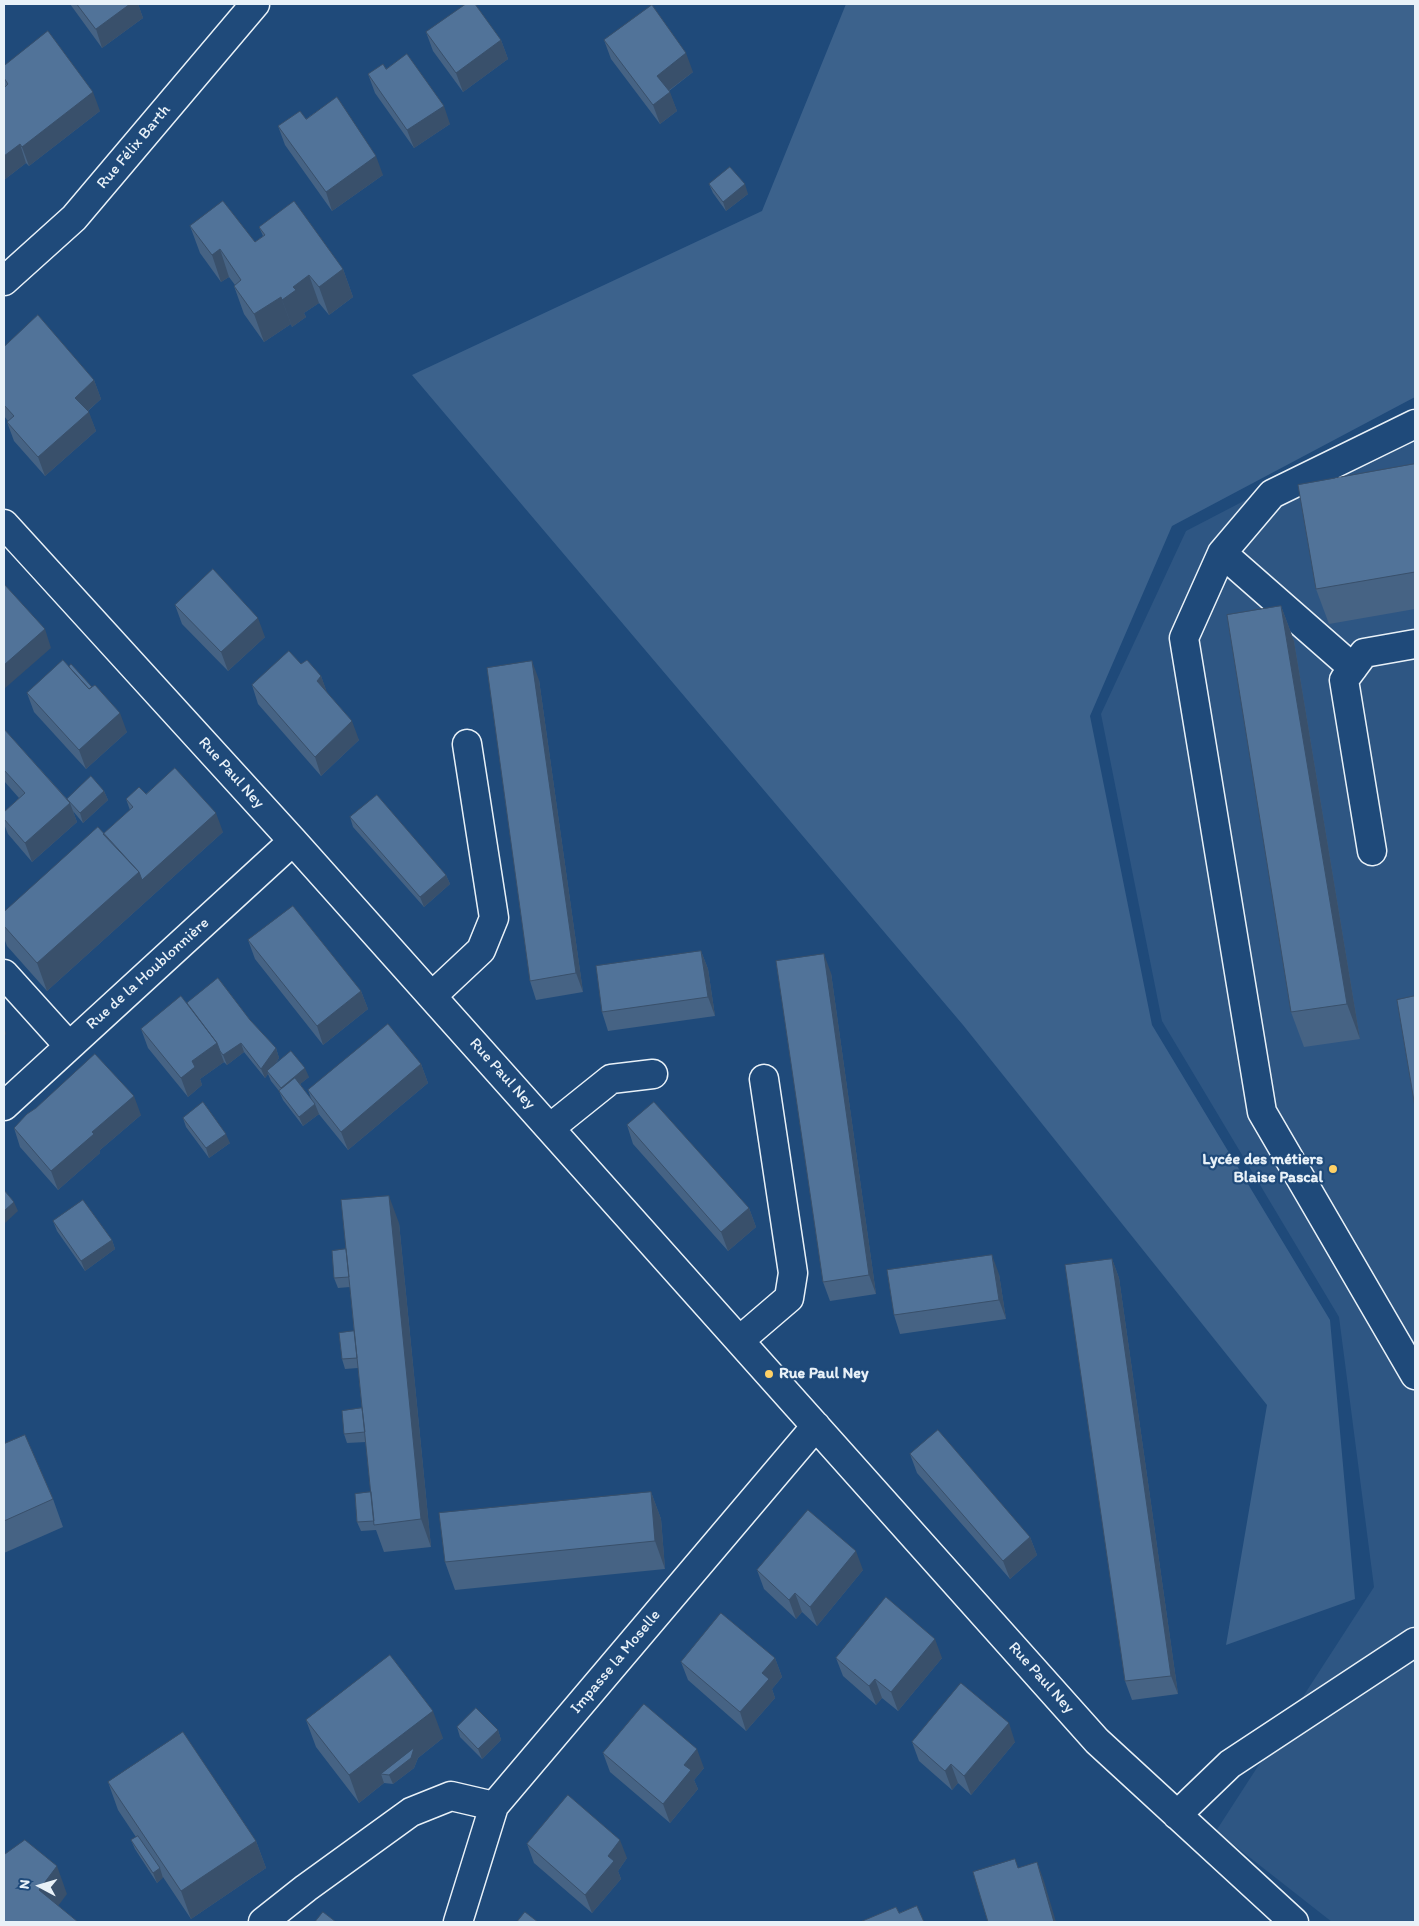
<!DOCTYPE html>
<meta charset="utf-8">
<style>
body{margin:0}
#map{position:relative;width:1419px;height:1926px;overflow:hidden;background:#1f4a7a;font-family:Itim,sans-serif}
canvas{display:block}
.frame{position:absolute;inset:0;border:5px solid #e8f1f8;pointer-events:none}
.north{position:absolute;left:15px;top:1861px;width:50px;height:50px;-webkit-text-stroke:4px #1f4a7a;paint-order:stroke;rotate:276deg;font-size:14px;font-weight:700;line-height:20px;text-align:center;color:#e8f1f8}
.north::after{content:'';display:block;margin:auto;width:18px;height:22px;background:#e8f1f8;clip-path:polygon(50% 0,100% 100%,50% 72%,0 100%)}
</style>
<div id="map">
<canvas width="1419" height="1926"></canvas>
<div class="frame"></div>
<div class="north">N</div>
</div>
<script>
const ctx = document.querySelector('canvas').getContext('2d');
ctx.lineJoin = 'round';
function fill(path, color) {
  ctx.fillStyle = color;
  ctx.fill(path, 'evenodd');
}
function trace(path, color, width, dash) {
  ctx.strokeStyle = color;
  ctx.lineWidth = width;
  ctx.lineCap = dash ? 'butt' : 'round';
  ctx.setLineDash(dash || []);
  ctx.stroke(path);
}
function drawText(font, color, halo, rows, align = 'center') {
  ctx.font = font + ' Itim,sans-serif';
  ctx.lineWidth = 4.5;
  ctx.setLineDash([]);
  ctx.textBaseline = 'middle';
  ctx.strokeStyle = halo;
  ctx.fillStyle = color;
  for (const [text, x, y, turn = 0] of rows) {
    ctx.save();
    ctx.translate(x, y);
    ctx.rotate((+turn || 0) * Math.PI / 180);
    ctx.textAlign = isNaN(turn) ? turn : align;
    if (halo) ctx.strokeText(text, 0, 0);
    ctx.fillText(text, 0, 0);
    ctx.restore();
  }
}
fill(new Path2D(`
 M 1415,412 L 1415,1922 L 1332,1922 L 1216,1831 L 1374,1587 L 1339,1317 L 1162,1021 L 1101,714 L 1186,531 Z`), '#2e5683');
fill(new Path2D(`
 M 846,4 L 1415,4 L 1415,397 L 1172,526 L 1090,716 L 1152,1025 L 1330,1320 L 1355,1599 L 1226,1645 L 1267,1405 L 963,1025 L 412,375 L 762,211 Z`), '#3c628c');
const minor = new Path2D(`
 M 4,281 L 74,218 L 255,4
 M 1415,424 L 1272,494 L 1222,553 L 1184,638 L 1262,1112 L 1415,1375
 M 4,524 L 293,841 L 1097,1741 L 1294,1922
 M 1222,553 L 1353,668
 M 1372,851 L 1344,680 L 1364,653 L 1415,644
 M 4,974 L 69,1046
 M 432,996 L 481,950 L 494,918 L 467,744
 M 4,1106 L 293,841
 M 550,1128 L 611,1079 L 653,1074
 M 740,1340 L 789,1298 L 793,1273 L 764,1079
 M 1177,1815 L 1230,1764 L 1415,1642
 M 263,1922 L 306,1888 L 411,1812 L 451,1796 L 494,1806
 M 458,1922 L 494,1806 L 816,1426`);
trace(minor, '#e8f1f8', 31);
trace(minor, '#1f4a7a', 28);
fill(new Path2D(`
 M 70,4 L 138,4 L 143,18 L 102,48 Z
 M 426,32 L 501,40 L 508,59 L 463,92 L 433,51 Z
 M 604,40 L 693,72 L 669,91 L 677,111 L 660,124 L 611,59 Z
 M 4,66 L 100,111 L 29,166 L 26,163 L 4,180 Z
 M 386,69 L 450,124 L 414,148 L 375,93 L 368,74 Z
 M 306,119 L 383,175 L 332,211 L 285,145 L 278,126 Z
 M 709,184 L 748,194 L 726,211 L 713,193 Z
 M 190,226 L 255,242 L 263,236 L 259,227 L 343,269 L 353,297 L 329,315 L 319,303 L 304,313 L 306,317 L 292,327 L 291,324 L 264,342 L 244,314 L 234,286 L 235,285 L 229,277 L 221,282 L 200,253 Z
 M 4,347 L 94,380 L 101,399 L 88,411 L 96,431 L 45,476 L 14,441 L 7,422 L 8,421 L 4,416 Z
 M 1415,464 L 1415,609 L 1329,624 L 1316,589 Z
 M 175,605 L 265,637 L 228,671 L 182,624 Z
 M 1281,606 L 1294,641 L 1360,1039 L 1304,1047 L 1291,1012 Z
 M 301,664 L 321,676 L 327,693 L 359,740 L 321,776 L 258,704 L 252,685 Z
 M 69,667 L 127,732 L 86,769 L 34,712 L 27,693 Z
 M 539,680 L 583,992 L 536,1000 L 530,981 Z
 M 4,729 L 68,800 L 104,791 L 108,800 L 83,823 L 73,811 L 77,822 L 32,862 L 8,834 L 4,824 L 4,812 L 19,798 L 4,781 Z
 M 146,794 L 223,832 L 47,991 L 7,946 L 4,938 L 4,912 L 103,834 L 130,810 L 126,799 Z
 M 350,817 L 446,875 L 450,884 L 424,907 L 353,827 Z
 M 248,940 L 361,991 L 368,1009 L 323,1045 L 255,959 Z
 M 701,951 L 708,969 L 715,1016 L 608,1031 L 602,1012 Z
 M 831,973 L 876,1294 L 830,1301 L 823,1282 Z
 M 187,1003 L 250,1020 L 276,1048 L 279,1058 L 274,1066 L 309,1077 L 300,1084 L 312,1101 L 308,1090 L 421,1064 L 428,1083 L 348,1150 L 318,1113 L 319,1114 L 303,1126 L 283,1100 L 279,1091 L 271,1081 L 268,1074 L 265,1078 L 244,1052 L 227,1065 L 223,1061 L 224,1062 L 200,1079 L 202,1085 L 188,1097 L 148,1048 L 141,1029 Z
 M 141,1115 L 100,1150 L 100,1153 L 58,1190 L 20,1147 L 14,1128 Z
 M 183,1118 L 230,1143 L 209,1158 L 186,1127 Z
 M 627,1125 L 749,1208 L 756,1227 L 728,1251 L 633,1144 Z
 M 53,1221 L 112,1240 L 115,1249 L 85,1271 L 57,1231 Z
 M 399,1223 L 431,1547 L 384,1552 L 376,1530 L 361,1531 L 357,1522 L 371,1492 L 366,1442 L 347,1443 L 344,1434 L 362,1408 L 358,1368 L 345,1369 L 342,1359 L 354,1331 L 350,1287 L 338,1288 L 334,1278 L 346,1249 Z
 M 1112,1259 L 1119,1278 L 1178,1694 L 1132,1700 L 1125,1681 Z
 M 999,1274 L 1006,1319 L 900,1334 L 894,1315 Z
 M 4,1444 L 53,1499 L 63,1527 L 4,1553 Z
 M 910,1454 L 1030,1537 L 1037,1555 L 1010,1579 L 917,1473 Z
 M 651,1492 L 661,1519 L 665,1569 L 455,1590 L 445,1562 Z
 M 757,1570 L 863,1570 L 817,1626 L 802,1612 L 796,1619 L 764,1589 Z
 M 775,1658 L 782,1677 L 772,1689 L 775,1698 L 746,1731 L 688,1680 L 681,1662 Z
 M 836,1658 L 942,1658 L 898,1711 L 882,1698 L 876,1705 L 843,1676 Z
 M 306,1720 L 443,1738 L 418,1758 L 414,1768 L 393,1784 L 384,1783 L 359,1803 L 316,1747 Z
 M 457,1727 L 498,1730 L 501,1740 L 482,1759 L 460,1737 Z
 M 912,1742 L 1015,1742 L 971,1795 L 958,1783 L 952,1790 L 919,1761 Z
 M 603,1753 L 704,1768 L 694,1780 L 698,1789 L 670,1823 L 610,1772 Z
 M 108,1782 L 256,1841 L 266,1868 L 191,1919 L 163,1877 L 157,1883 L 135,1849 L 131,1840 L 136,1837 L 118,1810 Z
 M 527,1844 L 627,1858 L 618,1871 L 621,1879 L 592,1913 L 534,1863 Z`), '#466384');
fill(new Path2D(`
 M 130,4 L 138,4 L 143,18 L 102,48 L 96,29 Z
 M 501,40 L 508,59 L 463,92 L 456,73 Z
 M 686,53 L 693,72 L 664,94 L 657,76 Z
 M 93,92 L 100,111 L 29,166 L 22,147 Z
 M 670,92 L 677,111 L 660,124 L 653,105 Z
 M 444,106 L 450,124 L 414,148 L 407,130 Z
 M 20,144 L 26,163 L 4,180 L 4,156 Z
 M 376,156 L 383,175 L 332,211 L 326,192 Z
 M 745,184 L 748,194 L 726,211 L 723,202 Z
 M 220,249 L 229,277 L 221,282 L 212,255 Z
 M 343,269 L 353,297 L 329,315 L 319,287 Z
 M 309,275 L 319,303 L 304,313 L 306,317 L 292,327 L 282,300 L 293,287 Z
 M 281,297 L 291,324 L 264,342 L 254,314 Z
 M 94,380 L 101,399 L 82,416 L 75,398 Z
 M 89,412 L 96,431 L 45,476 L 38,457 Z
 M 1281,606 L 1294,641 L 1360,1039 L 1347,1004 Z
 M 258,618 L 265,637 L 228,671 L 221,652 Z
 M 45,629 L 51,648 L 4,689 L 4,665 Z
 M 532,661 L 539,680 L 583,992 L 576,973 Z
 M 321,676 L 328,695 L 317,681 Z
 M 120,713 L 127,732 L 86,769 L 79,750 Z
 M 352,721 L 359,740 L 321,776 L 315,757 Z
 M 104,791 L 108,800 L 83,823 L 80,813 Z
 M 70,803 L 77,822 L 32,862 L 25,843 Z
 M 216,813 L 223,832 L 47,991 L 37,963 L 139,872 Z
 M 446,875 L 450,884 L 424,907 L 420,897 Z
 M 701,951 L 708,969 L 715,1016 L 708,997 Z
 M 824,954 L 831,973 L 876,1294 L 869,1275 Z
 M 361,991 L 368,1009 L 323,1045 L 317,1026 Z
 M 4,1027 L 6,1034 L 4,1036 Z
 M 217,1043 L 224,1062 L 200,1079 L 202,1085 L 188,1097 L 181,1078 L 192,1061 Z
 M 241,1043 L 244,1052 L 227,1065 L 223,1055 Z
 M 276,1048 L 279,1058 L 269,1073 L 267,1071 L 268,1074 L 265,1078 L 261,1069 Z
 M 421,1064 L 428,1083 L 348,1150 L 341,1132 Z
 M 305,1068 L 309,1077 L 284,1097 L 281,1088 Z
 M 134,1096 L 141,1115 L 100,1150 L 100,1153 L 58,1190 L 51,1171 L 92,1132 Z
 M 315,1104 L 319,1114 L 303,1126 L 299,1117 Z
 M 226,1134 L 230,1143 L 209,1158 L 206,1148 Z
 M 389,1196 L 399,1223 L 431,1547 L 421,1519 Z
 M 14,1202 L 18,1211 L 4,1224 L 4,1211 Z
 M 749,1208 L 756,1227 L 728,1251 L 721,1232 Z
 M 112,1240 L 115,1249 L 85,1271 L 81,1261 Z
 M 992,1255 L 999,1274 L 1006,1319 L 999,1300 Z
 M 1112,1259 L 1119,1278 L 1178,1694 L 1171,1676 Z
 M 651,1492 L 661,1519 L 665,1569 L 655,1541 Z
 M 1030,1537 L 1037,1555 L 1010,1579 L 1003,1561 Z
 M 856,1551 L 863,1570 L 817,1626 L 810,1607 Z
 M 795,1593 L 802,1612 L 796,1619 L 789,1600 Z
 M 935,1639 L 942,1658 L 898,1711 L 891,1692 Z
 M 775,1658 L 782,1677 L 772,1689 L 775,1698 L 746,1731 L 740,1712 L 762,1673 Z
 M 875,1679 L 882,1698 L 876,1705 L 869,1686 Z
 M 433,1711 L 443,1738 L 418,1758 L 414,1768 L 393,1784 L 389,1775 L 381,1774 L 384,1783 L 359,1803 L 349,1775 Z
 M 1009,1723 L 1015,1742 L 971,1795 L 964,1776 Z
 M 498,1730 L 501,1740 L 482,1759 L 478,1749 Z
 M 697,1749 L 704,1768 L 694,1780 L 698,1789 L 670,1823 L 663,1804 L 684,1765 Z
 M 951,1764 L 958,1783 L 952,1790 L 945,1771 Z
 M 620,1840 L 627,1858 L 618,1871 L 621,1879 L 592,1913 L 585,1895 L 608,1856 Z
 M 256,1841 L 266,1868 L 191,1919 L 181,1891 Z
 M 1037,1862 L 1044,1881 L 1056,1922 L 1054,1922 Z
 M 57,1866 L 67,1894 L 49,1918 L 39,1890 Z
 M 160,1868 L 163,1878 L 157,1883 L 153,1873 Z`), '#39506b');
const building = new Path2D(`
 M 77,4 L 130,4 L 96,29 Z
 M 466,4 L 475,4 L 501,40 L 456,73 L 426,32 Z
 M 652,5 L 686,53 L 657,76 L 670,92 L 653,105 L 604,40 Z
 M 48,31 L 93,92 L 22,147 L 20,144 L 4,156 L 4,88 L 8,84 L 4,78 L 4,66 Z
 M 407,54 L 444,106 L 407,130 L 368,74 L 383,64 L 386,69 Z
 M 337,97 L 376,156 L 326,192 L 278,126 L 300,111 L 306,119 Z
 M 730,167 L 745,184 L 723,202 L 709,184 Z
 M 223,201 L 255,242 L 265,235 L 259,227 L 294,201 L 343,269 L 319,287 L 309,275 L 293,287 L 296,290 L 282,300 L 281,297 L 254,314 L 234,286 L 241,280 L 220,249 L 212,255 L 190,226 Z
 M 38,315 L 94,380 L 75,398 L 89,412 L 38,457 L 7,422 L 14,416 L 4,405 L 4,347 Z
 M 1415,464 L 1415,572 L 1316,589 L 1298,485 Z
 M 213,569 L 258,618 L 221,652 L 175,605 Z
 M 4,584 L 45,629 L 4,665 Z
 M 1281,606 L 1347,1004 L 1291,1012 L 1227,615 Z
 M 289,651 L 301,664 L 307,660 L 321,676 L 317,681 L 352,721 L 315,757 L 252,685 Z
 M 63,660 L 89,689 L 95,685 L 120,713 L 79,750 L 27,693 Z
 M 532,661 L 576,973 L 530,981 L 487,668 Z
 M 71,664 L 92,687 L 89,689 L 69,667 Z
 M 4,729 L 70,803 L 25,843 L 4,819 L 4,812 L 25,793 L 4,770 Z
 M 175,768 L 216,813 L 142,880 L 139,872 L 103,834 L 133,807 L 126,799 L 139,787 L 146,794 Z
 M 91,776 L 104,791 L 80,813 L 67,799 Z
 M 377,795 L 446,875 L 420,897 L 350,817 Z
 M 98,827 L 139,872 L 37,963 L 4,926 L 4,912 Z
 M 293,906 L 361,991 L 317,1026 L 248,940 Z
 M 701,951 L 708,997 L 602,1012 L 596,966 Z
 M 824,954 L 869,1275 L 823,1282 L 776,961 Z
 M 218,978 L 250,1020 L 276,1048 L 261,1069 L 241,1043 L 223,1055 L 220,1051 L 217,1043 L 187,1003 Z
 M 181,996 L 217,1043 L 192,1061 L 195,1067 L 181,1078 L 141,1029 Z
 M 1415,996 L 1415,1107 L 1397,1000 Z
 M 388,1024 L 421,1064 L 341,1132 L 308,1090 Z
 M 291,1051 L 305,1068 L 281,1088 L 267,1071 Z
 M 95,1054 L 134,1096 L 92,1132 L 94,1134 L 51,1171 L 14,1128 L 27,1114 L 36,1108 Z
 M 295,1078 L 315,1104 L 299,1117 L 279,1091 Z
 M 203,1102 L 226,1134 L 206,1148 L 183,1118 Z
 M 654,1102 L 749,1208 L 721,1232 L 627,1125 Z
 M 4,1190 L 14,1202 L 4,1211 Z
 M 389,1196 L 421,1519 L 374,1525 L 341,1200 Z
 M 83,1200 L 112,1240 L 81,1261 L 53,1221 Z
 M 346,1249 L 349,1277 L 334,1278 L 332,1251 Z
 M 992,1255 L 999,1300 L 894,1315 L 887,1270 Z
 M 1112,1259 L 1171,1676 L 1125,1681 L 1065,1265 Z
 M 354,1331 L 357,1358 L 342,1359 L 339,1333 Z
 M 362,1408 L 365,1432 L 344,1434 L 342,1411 Z
 M 938,1430 L 1030,1537 L 1003,1561 L 910,1454 Z
 M 25,1435 L 53,1499 L 4,1521 L 4,1444 Z
 M 371,1492 L 374,1521 L 357,1522 L 355,1494 Z
 M 651,1492 L 655,1541 L 445,1562 L 439,1513 Z
 M 808,1510 L 856,1551 L 810,1607 L 795,1593 L 789,1600 L 757,1570 Z
 M 886,1597 L 935,1639 L 891,1692 L 875,1679 L 869,1686 L 836,1658 Z
 M 721,1613 L 775,1658 L 762,1673 L 769,1679 L 740,1712 L 681,1662 Z
 M 390,1655 L 433,1711 L 349,1775 L 306,1720 Z
 M 961,1683 L 1009,1723 L 964,1776 L 951,1764 L 945,1771 L 912,1742 Z
 M 644,1704 L 697,1749 L 684,1765 L 691,1770 L 663,1804 L 603,1753 Z
 M 476,1708 L 498,1730 L 478,1749 L 457,1727 Z
 M 183,1732 L 256,1841 L 181,1891 L 108,1782 Z
 M 414,1748 L 411,1758 L 389,1775 L 381,1774 Z
 M 568,1795 L 620,1840 L 608,1856 L 614,1861 L 585,1895 L 527,1844 Z
 M 138,1836 L 160,1868 L 153,1873 L 131,1840 Z
 M 25,1840 L 57,1866 L 39,1890 L 78,1922 L 4,1922 L 4,1855 Z
 M 1015,1859 L 1018,1868 L 1037,1862 L 1054,1922 L 988,1922 L 973,1872 Z
 M 917,1906 L 924,1922 L 860,1922 L 896,1907 L 899,1913 Z
 M 323,1912 L 336,1922 L 315,1922 Z
 M 525,1912 L 538,1922 L 517,1922 Z`);
fill(building, '#517399');
trace(building, '#39506b', 1);
for (const [x, y, r, color] of [
 [1333,1169,5,"#ffd166"],
 [769,1374,5,"#ffd166"]
]) {
  const dot = new Path2D();
  dot.arc(x, y, r, 0, 2 * Math.PI);
  ctx.fillStyle = color;
  ctx.fill(dot);
  trace(dot, '#1f4a7a', 2);
}
drawText('16px', '#e8f1f8', '#1f4a7a', [
 ["Rue Félix Barth",134,147,-50],
 ["Rue Paul Ney",231,773,48],
 ["Rue de la Houblonnière",148,974,-42],
 ["Rue Paul Ney",502,1074,48],
 ["Impasse la Moselle",616,1662,-50],
 ["Rue Paul Ney",1041,1678,48]
]);
drawText('bold 16px', '#e8f1f8', '#1f4a7a', [
 ["Lycée des métiers",1323,1160],
 ["Blaise Pascal",1323,1178],
 ["Rue Paul Ney",779,1374,"left"]
], 'right');
</script>
